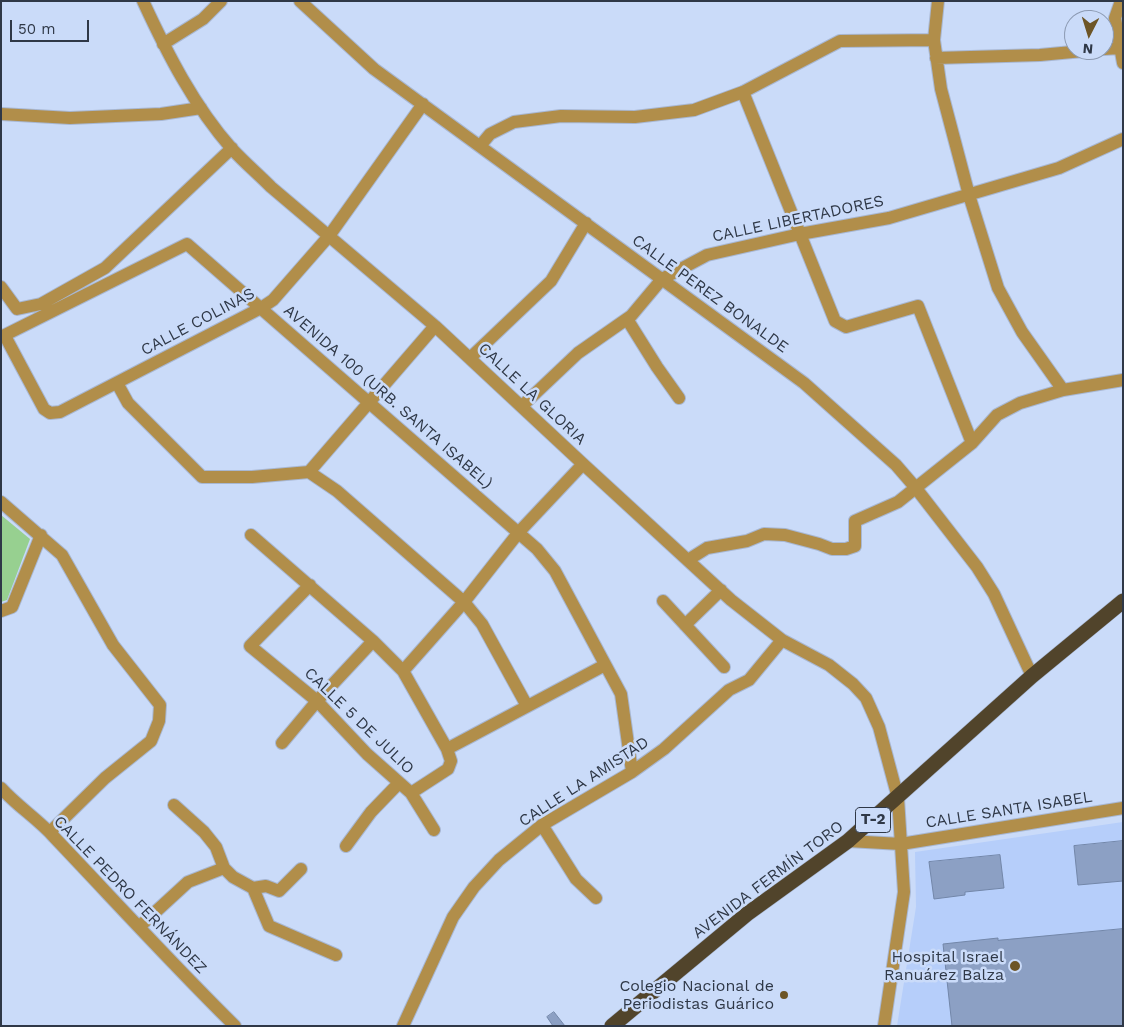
<!DOCTYPE html>
<meta charset="utf-8">
<style>
body{margin:0}
#map{position:relative;width:1124px;height:1027px;overflow:hidden;background:#cadbf9;font-family:"Work Sans",sans-serif}
canvas{display:block}
.frame{position:absolute;inset:0;border:2px solid #2f3847;pointer-events:none}
.north{position:absolute;left:1064px;top:10px;width:50px;height:50px;box-sizing:border-box;background:#cadbf9;border:1px solid #8c9ab2;border-radius:50%;rotate:185deg;font-size:14px;font-weight:700;line-height:20px;text-align:center;color:#2f3847}
.north::after{content:'';display:block;margin:auto;width:18px;height:22px;background:#6d5526;clip-path:polygon(50% 0,100% 100%,50% 72%,0 100%)}
.scale{position:absolute;left:10px;top:20px;width:79px;height:22px;box-sizing:border-box;border:2px solid #2f3847;border-top:0;padding-left:6px;font-size:15px;line-height:18px;white-space:nowrap;color:#2f3847;-webkit-text-stroke:4px #cadbf9;paint-order:stroke}
</style>
<div id="map">
<canvas width="1124" height="1027"></canvas>
<div class="frame"></div>
<div class="north">N</div>
<div class="scale">50 m</div>
</div>
<script>
const ctx = document.querySelector('canvas').getContext('2d');
ctx.lineJoin = 'round';
function fill(path, color) {
  ctx.fillStyle = color;
  ctx.fill(path, 'evenodd');
}
function trace(path, color, width, dash) {
  ctx.strokeStyle = color;
  ctx.lineWidth = width;
  ctx.lineCap = dash ? 'butt' : 'round';
  ctx.setLineDash(dash || []);
  ctx.stroke(path);
}
function drawText(font, color, halo, rows, align = 'center') {
  ctx.font = font + ' "Work Sans",sans-serif';
  ctx.lineWidth = 5;
  ctx.setLineDash([]);
  ctx.textBaseline = 'middle';
  ctx.strokeStyle = halo;
  ctx.fillStyle = color;
  for (const [text, x, y, turn = 0] of rows) {
    ctx.save();
    ctx.translate(x, y);
    ctx.rotate((+turn || 0) * Math.PI / 180);
    ctx.textAlign = isNaN(turn) ? turn : align;
    if (halo) ctx.strokeText(text, 0, 0);
    ctx.fillText(text, 0, 0);
    ctx.restore();
  }
}
fill(new Path2D(`
 M 1123,822 L 1123,1026 L 897,1026 L 916,907 L 915,852 Z`), '#b6cefa');
fill(new Path2D(`
 M 1,515 L 30,539 L 7,600 L 1,602 Z`), '#97d090');
const building = new Path2D(`
 M 1123,841 L 1123,881 L 1078,885 L 1074,846 Z
 M 1000,855 L 1004,888 L 965,892 L 965,895 L 934,899 L 929,862 Z
 M 1123,929 L 1123,1026 L 952,1026 L 943,944 L 998,938 L 998,940 Z
 M 554,1012 L 565,1026 L 553,1026 L 547,1017 Z`);
fill(building, '#8ca0c4');
trace(building, '#7387a9', 1);
const minor = new Path2D(`
 M 143,1 C 167,53 194,106 232,149 C 244,162 258,174 271,187 L 435,326 L 583,464 L 731,600 L 782,640 L 829,665 L 853,684 L 866,698 L 879,727 L 898,798 L 904,892 L 884,1026
 M 300,1 L 374,69 L 804,383 L 896,465 L 915,487 L 977,567 L 994,594 L 1032,676
 M 938,1 L 934,40 L 941,89 L 969,195 L 998,288 L 1022,332 L 1063,390
 M 1121,1 L 1115,18 L 1123,63
 M 163,44 L 203,19 L 221,1
 M 1104,49 L 1120,48
 M 936,58 L 1040,55 L 1094,50
 M 743,92 L 835,321 L 846,327 L 918,306 L 972,443
 M 1,114 L 70,118 L 161,114 L 201,108
 M 480,146 L 490,134 L 514,122 L 561,116 L 635,117 L 694,110 L 743,92 L 840,41 L 934,40
 M 1,287 L 17,309 L 41,304 L 105,268 L 232,148
 M 627,319 L 657,367 L 679,398
 M 5,336 L 44,409 L 50,413 L 60,412 L 261,308 L 273,300 L 329,236 L 423,104
 M 1,337 L 187,244 L 537,549 L 555,571 L 621,694 L 632,772
 M 470,358 L 551,281 L 586,223
 M 117,383 L 128,403 L 202,477 L 252,477 L 309,472
 M 522,406 L 578,353 L 631,316 L 662,279 L 707,255 L 800,234 L 889,218 L 1059,168 L 1123,139
 M 309,472 L 337,491 L 464,602 L 482,624 L 527,706
 M 309,472 L 435,326
 M 1,502 L 62,555 L 113,645 L 160,705 L 159,721 L 151,741 L 105,778 L 50,832
 M 251,535 L 373,641 L 403,671 L 447,749 L 451,761 L 448,769 L 411,793
 M 688,560 L 707,548 L 747,541 L 764,534 L 785,535 L 819,544 L 832,549 L 846,549 L 855,546 L 855,521 L 898,502 L 972,443 L 997,415 L 1020,403 L 1063,390 L 1123,380
 M 310,585 L 250,646 L 317,701 L 367,754 L 411,793 L 434,830
 M 663,601 L 724,667
 M 1,611 L 12,607 L 41,535
 M 685,625 L 721,590
 M 403,671 L 464,602 L 519,532 L 583,464
 M 282,743 L 317,701 L 373,641
 M 447,749 L 605,665
 M 1,788 C 17,806 38,819 54,837 C 114,900 173,965 235,1026
 M 174,805 L 204,832 L 216,847 L 224,868 L 233,877 L 253,888 L 269,926 L 336,955
 M 542,825 L 576,879 L 596,898
 M 848,841 L 901,844 L 1123,808
 M 346,846 L 371,812 L 399,783
 M 253,888 L 266,886 L 279,891 L 301,869
 M 139,927 L 188,882 L 224,868
 M 403,1026 L 453,917 L 474,887 L 499,860 L 542,825 L 632,772 L 664,749 L 729,690 L 749,680 L 782,640`);
const highway = new Path2D(`
 M 612,1026 L 747,914 L 848,841 L 1032,676 L 1123,601`);
trace(minor, '#a8b7d2', 14);
trace(highway, '#a8b7d2', 16);
trace(minor, '#b18e4a', 12);
trace(highway, '#51442b', 15);
for (const [x, y, r, color] of [
 [1015,966,6,"#6d5526"],
 [784,995,5,"#6d5526"]
]) {
  const dot = new Path2D();
  dot.arc(x, y, r, 0, 2 * Math.PI);
  ctx.fillStyle = color;
  ctx.fill(dot);
  trace(dot, '#cadbf9', 2);
}
for (const [x, y, w] of [
 [873,820,35]
]) {
  const box = new Path2D();
  box.roundRect(x - w / 2, y - 12.5, w, 25, 4);
  ctx.fillStyle = '#cadbf9';
  ctx.fill(box);
  trace(box, '#2f3847', 1);
}
drawText('bold 15px', '#2f3847', null, [
 ["T-2",873,820]
]);
drawText('16px', '#2f3847', '#cadbf9', [
 ["CALLE LIBERTADORES",798,219,-12],
 ["CALLE PEREZ BONALDE",710,294,36],
 ["CALLE COLINAS",198,322,-28],
 ["CALLE LA GLORIA",532,394,43],
 ["AVENIDA 100 (URB. SANTA ISABEL)",388,397,41],
 ["CALLE 5 DE JULIO",359,721,44],
 ["CALLE LA AMISTAD",584,782,-33],
 ["CALLE SANTA ISABEL",1009,810,-9],
 ["AVENIDA FERMÍN TORO",768,880,-37],
 ["CALLE PEDRO FERNÁNDEZ",130,895,46]
]);
drawText('16px', '#2f3847', '#cadbf9', [
 ["Hospital Israel",1004,957],
 ["Ranuárez Balza",1004,975],
 ["Colegio Nacional de",774,986],
 ["Periodistas Guárico",774,1004]
], 'right');
</script>
